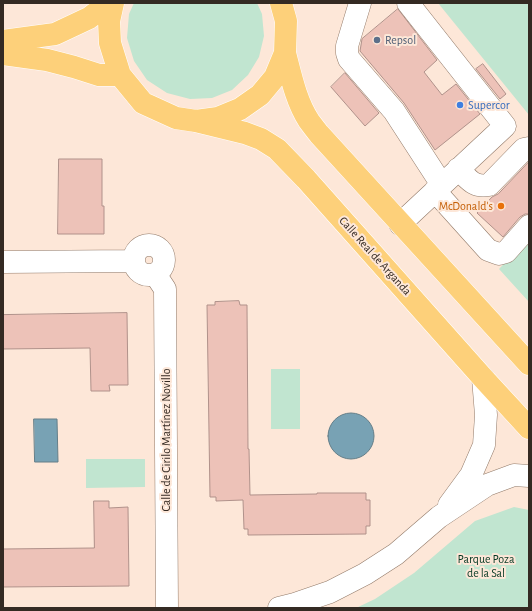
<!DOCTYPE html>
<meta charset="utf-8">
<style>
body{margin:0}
#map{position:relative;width:532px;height:611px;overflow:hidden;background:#fde7d8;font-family:"Alegreya Sans",sans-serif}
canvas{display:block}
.frame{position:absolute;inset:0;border:4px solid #342a23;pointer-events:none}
</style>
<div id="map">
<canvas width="532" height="611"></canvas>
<div class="frame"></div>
</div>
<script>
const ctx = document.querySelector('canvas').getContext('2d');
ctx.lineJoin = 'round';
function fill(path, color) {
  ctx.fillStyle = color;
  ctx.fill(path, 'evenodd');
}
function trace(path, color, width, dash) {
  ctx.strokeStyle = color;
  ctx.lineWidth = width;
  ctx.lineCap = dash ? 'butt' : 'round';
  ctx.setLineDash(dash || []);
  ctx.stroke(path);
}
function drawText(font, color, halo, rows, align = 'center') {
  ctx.font = font + ' "Alegreya Sans",sans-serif';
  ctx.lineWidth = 4;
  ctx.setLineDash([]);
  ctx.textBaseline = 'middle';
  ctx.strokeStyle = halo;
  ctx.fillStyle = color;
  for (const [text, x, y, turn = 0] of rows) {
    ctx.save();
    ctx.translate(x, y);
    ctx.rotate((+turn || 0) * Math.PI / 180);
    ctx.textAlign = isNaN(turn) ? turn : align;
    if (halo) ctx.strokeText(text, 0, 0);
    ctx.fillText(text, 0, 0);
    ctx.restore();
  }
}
fill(new Path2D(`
 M 134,3 L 257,3 L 262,14 L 264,36 L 259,57 L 248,75 L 232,90 L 212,98 L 190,99 L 167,93 L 147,80 L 134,61 L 127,38 L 129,14 Z
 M 438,3 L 529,3 L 529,115 Z
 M 529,237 L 529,302 L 499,269 Z
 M 271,369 L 300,369 L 300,429 L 271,429 Z
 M 86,459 L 145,459 L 145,487 L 86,488 Z
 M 514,507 L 529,510 L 529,608 L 356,608 L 375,599 L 414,573 L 475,521 Z`), '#c1e5d0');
const water = new Path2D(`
 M328 436a23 23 0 1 1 46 0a23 23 0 1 1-46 0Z
 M 34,419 L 57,419 L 58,462 L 35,462 Z`);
fill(water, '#78a2b4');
trace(water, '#647e88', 1);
const building = new Path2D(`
 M 398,9 L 437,60 L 424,72 L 442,95 L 456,84 L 480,114 L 435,150 L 404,103 L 360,51 L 362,39 Z
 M 483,64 L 506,94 L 500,99 L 476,69 Z
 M 345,73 L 379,113 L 365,126 L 331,87 Z
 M 59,159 L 102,159 L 102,206 L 104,206 L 104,234 L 58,234 Z
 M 529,162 L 529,214 L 525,214 L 520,217 L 503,237 L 477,213 L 492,197 L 498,194 Z
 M 239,301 L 240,305 L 247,305 L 248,449 L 249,449 L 250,495 L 317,494 L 317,493 L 366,493 L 366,500 L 370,500 L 370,526 L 366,526 L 366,534 L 248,535 L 248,529 L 244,529 L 243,500 L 216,501 L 216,497 L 210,497 L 207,305 L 215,305 L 215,302 Z
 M 127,313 L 128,385 L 109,385 L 110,391 L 91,391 L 90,348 L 3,349 L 3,315 Z
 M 94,501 L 109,501 L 109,508 L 128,507 L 129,586 L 3,587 L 3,549 L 94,548 Z`);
fill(building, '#edc2b8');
trace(building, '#b0918a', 1);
const minor = new Path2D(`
 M 360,3 L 347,46 L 347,53 L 349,59 L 394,111 L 442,185
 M 458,169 C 469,179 473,188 489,185 L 524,149 L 529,148
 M 435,191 L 488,250 L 499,254 L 506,252 L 529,226
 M 400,224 L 505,126 L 408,3
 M134 260a15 15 0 1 1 30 0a15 15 0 1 1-30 0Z
 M 3,262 L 134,261
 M 155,274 L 165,289 L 167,608
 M 449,505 L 471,475 L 484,445 L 486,415 L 483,378
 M 279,608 L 295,604 L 330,592 L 365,574 L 396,554 L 439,517 L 487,485 L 514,475 L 529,476`);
const major = new Path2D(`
 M 113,3 L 109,21 L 110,43 L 120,75 L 143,103 L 176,118 L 196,121 L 218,118 L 240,109 L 260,95 L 275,77 L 285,53 L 286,21 L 281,3
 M 3,41 L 55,34 L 89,18 L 109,3
 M 285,53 C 291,76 296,101 309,121 C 312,125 315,129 319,134 L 529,364
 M 3,54 L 47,60 L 74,67 L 99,75 L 120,75
 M 196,121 L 245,133 L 261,139 L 277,149 L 306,179 L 483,378 L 529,428`);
trace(minor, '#927a69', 23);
trace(major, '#fff', 23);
trace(minor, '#fff', 22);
trace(major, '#fdd07a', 22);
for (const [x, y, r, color] of [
 [377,40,4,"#5c6f8a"],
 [460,105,4,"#3f7fe0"],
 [501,206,4,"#e8710a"]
]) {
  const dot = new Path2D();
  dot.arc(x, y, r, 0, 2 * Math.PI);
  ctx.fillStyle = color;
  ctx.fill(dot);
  trace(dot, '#fde7d8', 1.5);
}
drawText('12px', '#4e5e75', '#fde7d8', [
 ["Repsol",385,40]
], 'left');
drawText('12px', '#366cbe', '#fde7d8', [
 ["Supercor",468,105]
], 'left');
drawText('12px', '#c56008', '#fde7d8', [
 ["McDonald's",493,206]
], 'right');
drawText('12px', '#342a23', '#fde7d8', [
 ["Calle Real de Arganda",375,256,48],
 ["Calle de Cirilo Martínez Novillo",166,440,-90]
]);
drawText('12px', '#043823', '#fde7d8', [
 ["Parque Poza",486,559],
 ["de la Sal",486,573]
]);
</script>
